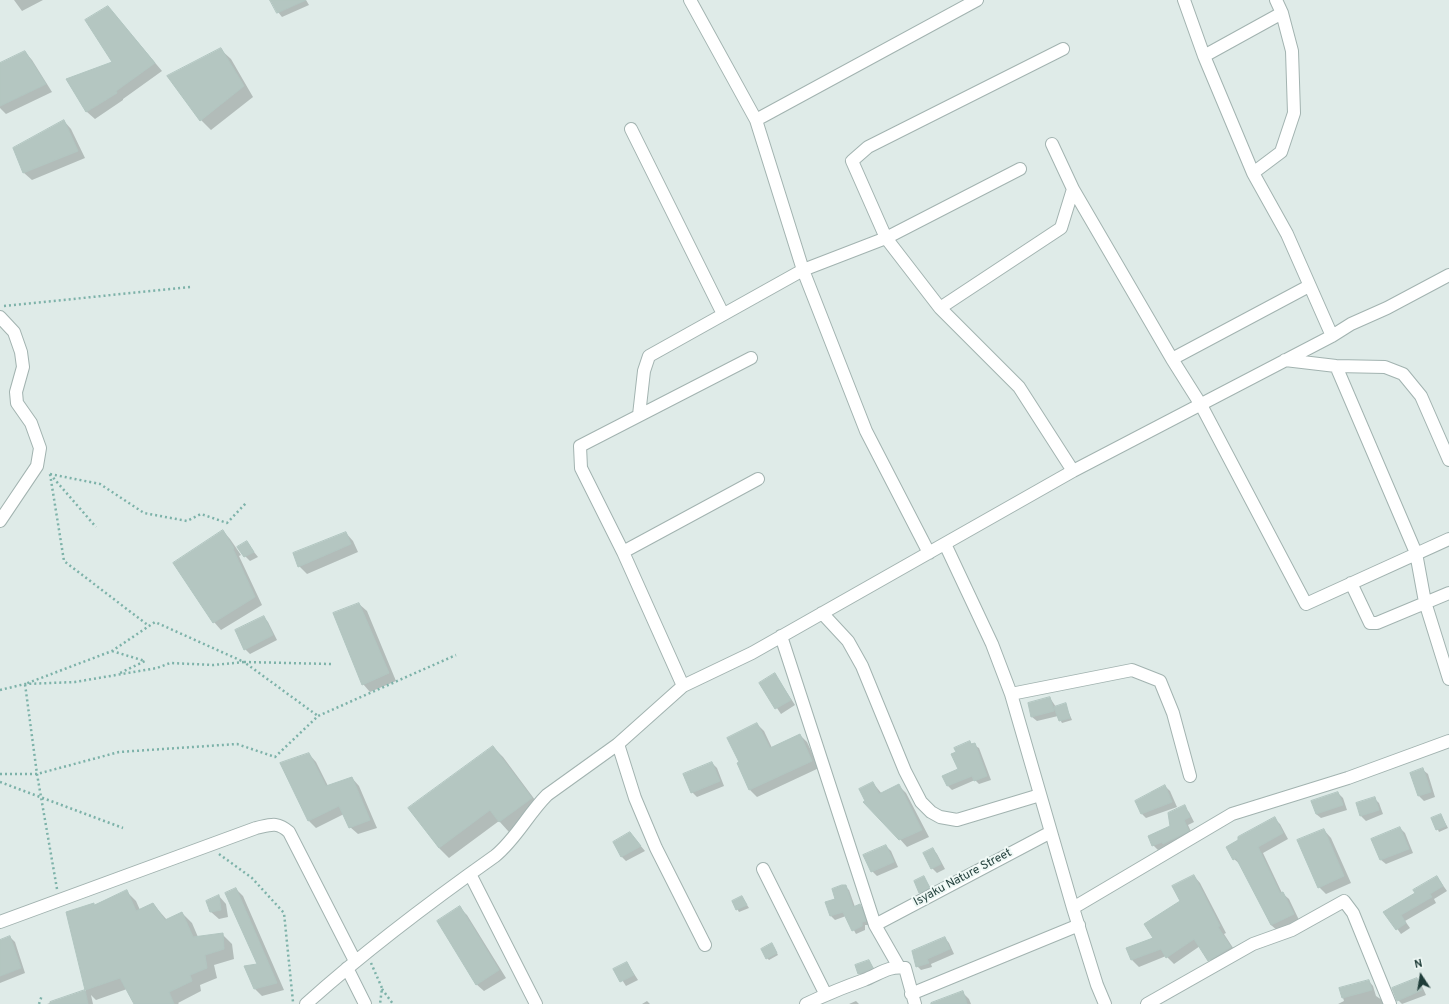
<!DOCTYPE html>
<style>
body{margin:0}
#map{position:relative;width:1449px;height:1004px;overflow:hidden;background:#dfebe8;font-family:Overpass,sans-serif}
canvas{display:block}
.north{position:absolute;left:1401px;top:956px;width:40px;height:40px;-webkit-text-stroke:3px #eff8f5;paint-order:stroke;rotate:348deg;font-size:11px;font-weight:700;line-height:16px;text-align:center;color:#1f3d39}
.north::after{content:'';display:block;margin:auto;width:14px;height:18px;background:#1f3d39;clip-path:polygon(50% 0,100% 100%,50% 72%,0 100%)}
</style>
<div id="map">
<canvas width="1449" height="1004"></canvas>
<div class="north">N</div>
</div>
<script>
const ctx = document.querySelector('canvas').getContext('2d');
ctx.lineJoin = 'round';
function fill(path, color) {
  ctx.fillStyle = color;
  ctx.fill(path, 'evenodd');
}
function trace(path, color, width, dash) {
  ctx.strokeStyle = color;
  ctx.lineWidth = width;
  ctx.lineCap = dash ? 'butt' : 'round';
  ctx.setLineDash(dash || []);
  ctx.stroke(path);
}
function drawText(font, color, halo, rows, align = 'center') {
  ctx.font = font + ' Overpass,sans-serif';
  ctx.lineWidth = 4;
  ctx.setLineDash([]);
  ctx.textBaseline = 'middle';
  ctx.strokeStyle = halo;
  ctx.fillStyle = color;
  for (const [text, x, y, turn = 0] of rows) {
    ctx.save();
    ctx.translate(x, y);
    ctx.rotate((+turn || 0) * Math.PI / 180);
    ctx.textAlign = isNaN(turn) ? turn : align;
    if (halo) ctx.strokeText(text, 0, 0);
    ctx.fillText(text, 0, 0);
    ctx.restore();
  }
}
fill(new Path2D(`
 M 14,0 L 43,0 L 22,11 Z
 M 271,0 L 306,0 L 309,5 L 282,17 L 278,12 Z
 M 115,15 L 162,71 L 123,99 L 123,100 L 95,119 L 87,112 L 67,80 L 114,62 Z
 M 220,49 L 231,59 L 253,97 L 211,130 L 201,120 Z
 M 25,52 L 32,60 L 52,92 L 6,114 L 0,108 L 0,65 Z
 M 64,121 L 71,129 L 85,158 L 32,180 L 24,173 L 14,148 Z
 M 223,531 L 230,539 L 241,555 L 239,556 L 262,605 L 221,630 L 214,622 Z
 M 346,533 L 353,541 L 358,552 L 307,574 L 299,566 Z
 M 247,543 L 258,557 L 250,561 L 245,556 Z
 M 359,604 L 367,611 L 396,681 L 370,692 L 363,684 Z
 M 264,617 L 268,622 L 277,640 L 250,654 L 245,649 Z
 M 775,674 L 795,705 L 781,714 L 760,683 Z
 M 1050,698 L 1056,707 L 1065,704 L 1072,720 L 1062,723 L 1058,716 L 1037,721 L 1032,717 Z
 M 757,724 L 764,731 L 772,748 L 800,735 L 807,742 L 819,768 L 757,797 L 750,790 L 738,764 L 740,763 Z
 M 970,743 L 979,748 L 991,780 L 979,784 L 975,780 L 952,790 L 948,786 L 959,770 L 957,752 Z
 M 493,747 L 503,757 L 541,808 L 509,832 L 499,821 L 449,858 L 439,848 L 410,808 Z
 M 309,754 L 316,762 L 328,786 L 352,778 L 359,786 L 377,828 L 358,834 L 350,827 L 344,814 L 316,828 L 309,821 L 281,764 Z
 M 712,763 L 717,768 L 724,786 L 697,797 L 692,792 Z
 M 1423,770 L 1428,774 L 1435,797 L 1424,801 L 1419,796 L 1411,773 Z
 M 873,783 L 882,794 L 898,785 L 906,793 L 929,837 L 907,847 L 866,801 Z
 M 1165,786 L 1170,791 L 1177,807 L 1146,818 L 1141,813 L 1152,794 L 1151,792 Z
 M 1338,793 L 1343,798 L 1347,810 L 1321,818 L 1316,814 Z
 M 1374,798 L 1379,803 L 1383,814 L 1366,821 L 1361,816 L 1358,803 Z
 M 1184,807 L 1189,812 L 1194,822 L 1188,825 L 1193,836 L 1158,850 L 1153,845 L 1171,826 Z
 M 1441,815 L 1448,828 L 1439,832 L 1433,819 Z
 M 1274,818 L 1280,824 L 1288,839 L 1263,853 L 1282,893 L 1289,899 L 1299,920 L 1278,931 L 1271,925 L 1241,865 L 1234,859 Z
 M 1400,828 L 1405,833 L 1413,853 L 1386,864 L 1381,860 Z
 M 1324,830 L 1331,838 L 1351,883 L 1326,894 L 1319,887 Z
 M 630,833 L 645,851 L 626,861 L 621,856 Z
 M 886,846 L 891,851 L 898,867 L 877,876 L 872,871 Z
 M 933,849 L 937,854 L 945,869 L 937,873 L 932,868 Z
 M 1194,876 L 1200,883 L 1226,933 L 1224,934 L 1237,954 L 1216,967 L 1200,946 L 1174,964 L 1166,956 L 1139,967 L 1132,960 L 1128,948 L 1154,938 L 1181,902 Z
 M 1437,877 L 1447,891 L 1434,899 L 1436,903 L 1405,921 L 1410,928 L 1401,934 L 1385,912 L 1417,893 Z
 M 924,878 L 934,893 L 925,897 L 920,893 L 915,882 Z
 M 845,886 L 849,890 L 855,907 L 860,905 L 864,909 L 869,925 L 865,925 L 865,930 L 856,934 L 846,916 L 835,920 L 831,916 L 826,903 L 836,899 Z
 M 236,889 L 243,896 L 284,990 L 262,996 L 255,989 L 258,965 Z
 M 126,891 L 136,901 L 140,910 L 153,904 L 167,920 L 182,913 L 192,923 L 198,937 L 222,934 L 232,944 L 234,959 L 214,965 L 217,978 L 200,985 L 201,991 L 178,1003 L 179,1004 L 135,1004 L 127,989 L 96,1000 L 91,995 L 93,1004 L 47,1004 L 86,991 L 68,912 L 94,904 L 95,906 Z
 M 219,896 L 226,904 L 228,917 L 219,919 L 211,912 Z
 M 742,897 L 749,908 L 739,912 L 733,902 Z
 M 460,908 L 467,915 L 506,978 L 484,991 L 476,984 Z
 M 10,937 L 15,942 L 25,973 L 0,983 L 0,941 Z
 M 945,938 L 949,943 L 954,954 L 931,964 L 932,967 L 921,970 L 917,966 Z
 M 774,947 L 778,955 L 769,960 L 767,958 Z
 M 869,961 L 877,973 L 864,978 L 859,973 Z
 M 627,963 L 638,980 L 626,986 L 615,969 Z
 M 1416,979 L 1421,984 L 1426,995 L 1402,1004 L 1398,1000 Z
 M 1369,981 L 1373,986 L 1376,996 L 1382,1000 L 1384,1004 L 1338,1004 L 1344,1001 L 1340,988 Z
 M 962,992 L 969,999 L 971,1004 L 930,1004 Z
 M 647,1001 L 650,1004 L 642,1004 Z
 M 856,1001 L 859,1004 L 849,1004 Z`), '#0003');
const building = new Path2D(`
 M 270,0 L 306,0 L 277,13 Z
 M 108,6 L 155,63 L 116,91 L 117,93 L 86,112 L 66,79 L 112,62 L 85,20 Z
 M 221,48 L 244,86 L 200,121 L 167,76 Z
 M 25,51 L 46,84 L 0,106 L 0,63 Z
 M 64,120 L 78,151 L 23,173 L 13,148 Z
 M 223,530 L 234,548 L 233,549 L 255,597 L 213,623 L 173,563 Z
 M 346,532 L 351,544 L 298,567 L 293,553 Z
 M 247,541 L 254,552 L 244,557 L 237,547 Z
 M 359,603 L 389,673 L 362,685 L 333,613 Z
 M 264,616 L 273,635 L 244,650 L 235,630 Z
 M 775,673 L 791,700 L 775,709 L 759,683 Z
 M 1050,697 L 1054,711 L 1031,717 L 1028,703 Z
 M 1066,703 L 1070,718 L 1059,721 L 1054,707 Z
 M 757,723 L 770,748 L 800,734 L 812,761 L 749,790 L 737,763 L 739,762 L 727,738 Z
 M 970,741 L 971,744 L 975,743 L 987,776 L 974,781 L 972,776 L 947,786 L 942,776 L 958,769 L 951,754 L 956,752 L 954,748 Z
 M 493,746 L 532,798 L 499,822 L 490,810 L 439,848 L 408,808 Z
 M 309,753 L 326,786 L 352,777 L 370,820 L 349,828 L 339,806 L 308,821 L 280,763 Z
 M 712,762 L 720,781 L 691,793 L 683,774 Z
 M 1423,768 L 1431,792 L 1418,796 L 1410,773 Z
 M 873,782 L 879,794 L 899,784 L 922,830 L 899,840 L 863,802 L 865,801 L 859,789 Z
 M 1165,785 L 1172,802 L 1141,814 L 1135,801 Z
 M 1338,792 L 1343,805 L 1316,814 L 1311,801 Z
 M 1375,797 L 1379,810 L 1360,816 L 1356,803 Z
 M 1185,805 L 1190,817 L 1184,820 L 1189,831 L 1163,844 L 1162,842 L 1152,846 L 1148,836 L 1170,826 L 1168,813 Z
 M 1441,814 L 1446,826 L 1436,830 L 1431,818 Z
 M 1275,817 L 1283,833 L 1258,847 L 1280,893 L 1283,892 L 1294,914 L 1271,925 L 1236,858 L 1233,860 L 1226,847 L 1238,840 L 1238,837 Z
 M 1400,827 L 1409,849 L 1380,860 L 1371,839 Z
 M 1324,829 L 1344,876 L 1318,888 L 1297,840 Z
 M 630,832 L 641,846 L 621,857 L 613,842 Z
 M 886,845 L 894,862 L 871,872 L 863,855 Z
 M 933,848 L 941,864 L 931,869 L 923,853 Z
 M 1194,875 L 1220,926 L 1218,927 L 1231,947 L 1208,961 L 1194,939 L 1166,958 L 1161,949 L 1131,960 L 1126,948 L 1153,938 L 1144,924 L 1180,901 L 1172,886 Z
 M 924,876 L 930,888 L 919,893 L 914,881 Z
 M 1437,876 L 1443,886 L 1430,894 L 1432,897 L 1401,915 L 1406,923 L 1396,930 L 1383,912 L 1415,893 L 1413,890 Z
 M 842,885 L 846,885 L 853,907 L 860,904 L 866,921 L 862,922 L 862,926 L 852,931 L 843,912 L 830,916 L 825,902 L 835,899 L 832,889 Z
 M 236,888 L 277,983 L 254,989 L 244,966 L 257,964 L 225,893 Z
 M 127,890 L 136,911 L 153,903 L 165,920 L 182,912 L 193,937 L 223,933 L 224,949 L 205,955 L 207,968 L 190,975 L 192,981 L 169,992 L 174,1004 L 134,1004 L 120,978 L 85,990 L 66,912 L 94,903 L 94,905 Z
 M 219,895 L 221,910 L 210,912 L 206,901 Z
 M 742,896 L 747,905 L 736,910 L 732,901 Z
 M 460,906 L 499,970 L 476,985 L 437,921 Z
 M 10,936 L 21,968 L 0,976 L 0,940 Z
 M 945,937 L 950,949 L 927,959 L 929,963 L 916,967 L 912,951 Z
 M 772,943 L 777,953 L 766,959 L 761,949 Z
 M 869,960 L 873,968 L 858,974 L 855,965 Z
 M 627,962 L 634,975 L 620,982 L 613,969 Z
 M 1417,978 L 1422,990 L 1397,1001 L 1392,988 Z
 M 1369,980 L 1372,990 L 1342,998 L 1339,988 Z
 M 85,990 L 88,1004 L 50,1004 L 50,1002 Z
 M 963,991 L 967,1004 L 931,1004 L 931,1003 Z`);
fill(building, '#b4c6c1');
trace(building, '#b1c5c0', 1);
const minor = new Path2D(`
 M 690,0 L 756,120 L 803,270 L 866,431 L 929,553
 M 1184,0 L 1204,56 L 1253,173 L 1287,234 L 1332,336
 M 1063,49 L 868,147 L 852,161 L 886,238 L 940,308 L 1019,387 L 1073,471
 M 1204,56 L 1282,13
 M 756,120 L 977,0
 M 631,129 L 723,314
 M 1253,173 L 1281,152 L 1294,113 L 1292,51 L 1282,13 L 1276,0
 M 1073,189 L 1172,359 L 1201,405 L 1306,604 L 1449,539
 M 940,308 L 1061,228 L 1073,189 L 1052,144
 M 0,317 L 14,332 L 21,352 L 23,367 L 16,392 L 17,403 L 31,423 L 40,448 L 37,466 L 0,521
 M 1172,359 L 1309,286
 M 1285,360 L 1336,366 L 1385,367 L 1403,374 L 1421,396 L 1449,460
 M 1336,366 L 1416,553 L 1425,602 L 1449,679
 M 639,415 L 644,371 L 649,356 L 803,270 L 886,238 L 1020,169
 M 945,544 L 992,644 L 1011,694 L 1073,908 L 1097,985 L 1105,1004
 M 623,552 L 758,479
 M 1351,583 L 1370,623 L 1377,623 L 1449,593
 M 822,613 L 848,641 L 862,666 L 905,771 L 921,802 L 931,812 L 940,817 L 957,820 L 1040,795
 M 781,636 L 875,925 L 899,967
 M 683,686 L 623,552 L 581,468 L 580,446 L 751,358
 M 1011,694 L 1132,670 L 1160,681 L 1173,713 L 1190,776
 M 618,744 L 635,798 L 656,848 L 705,945
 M 763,869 L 826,995
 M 470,874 L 536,1004
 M 1073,908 L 1232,814 L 1348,778 L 1449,741
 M 0,922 L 256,828 C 270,825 277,821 289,832 L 355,961
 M 875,925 L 1051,832
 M 347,968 L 365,1004
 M 911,994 L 1079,925
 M 306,1004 C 366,950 430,902 495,856 C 516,839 528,814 547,795 L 618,744 L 683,686 L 752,653 L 1073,471 L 1332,336 L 1351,324 L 1387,308 L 1449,275
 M 806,1004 C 825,995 844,987 864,980 C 878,975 889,965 905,968 L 915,1004
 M 1147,1004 L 1253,944 L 1292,930 L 1344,901 L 1353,913 L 1390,1004`);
trace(minor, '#a2b3b0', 14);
trace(new Path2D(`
 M 4,306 L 190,287
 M 50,474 L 100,484 L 144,513 L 187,521 L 201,514 L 227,523 L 246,503
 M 50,474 L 64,561 L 149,626
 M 50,474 L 96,527
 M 112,651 L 145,661 L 120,673
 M 0,690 L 25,684 L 75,682 L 157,668 L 170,663 L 213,665 L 244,662 L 318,716
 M 0,774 L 37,774 L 119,752 L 237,744 L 275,757 L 318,716 L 456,655
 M 0,782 L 123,828
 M 219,854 L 252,878 L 284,913 L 293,1002
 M 57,889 L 37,774 L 25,684 L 112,651 L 155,622 L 244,662 L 331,664
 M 371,963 L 382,988 L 380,1004
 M 382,989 L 393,1004
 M 39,1004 L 42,995`), '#7db2a9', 2.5, [2, 3]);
trace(minor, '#fff', 12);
drawText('12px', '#1f3d39', '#eff8f5', [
 ["Isyaku Nature Street",963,878,-28]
]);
</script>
